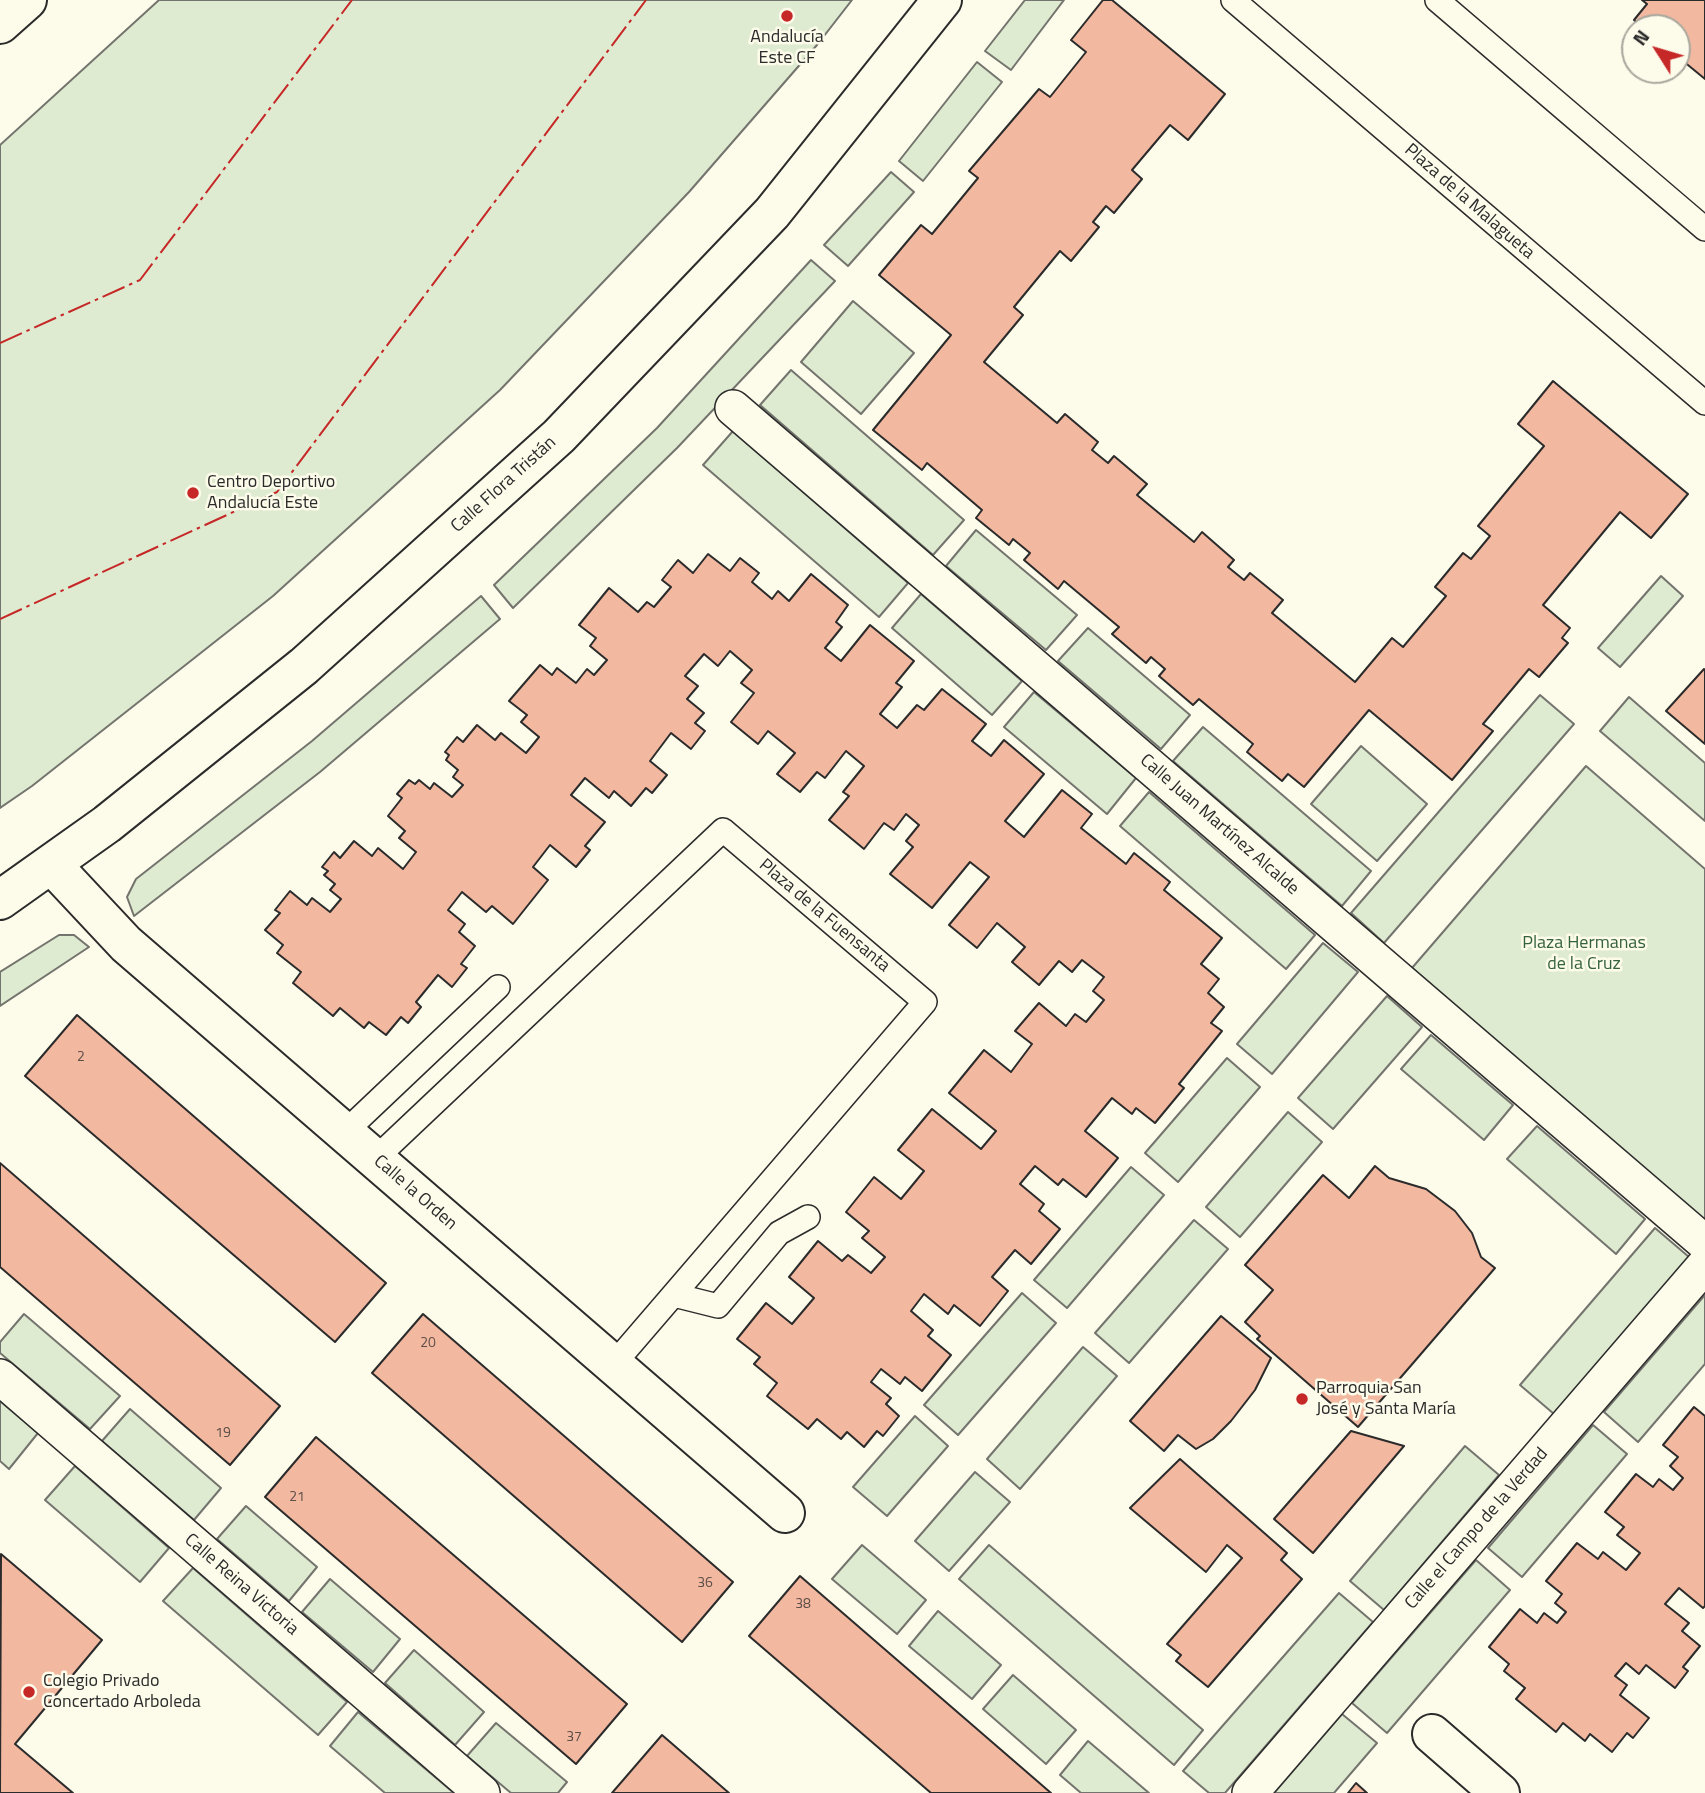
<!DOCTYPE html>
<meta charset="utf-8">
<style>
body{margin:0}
#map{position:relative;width:1705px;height:1793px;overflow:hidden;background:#fdfbea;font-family:"Titillium Web",sans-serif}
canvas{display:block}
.north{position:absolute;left:1621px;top:14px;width:70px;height:70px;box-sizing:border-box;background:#fdfbea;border:2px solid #a9a89e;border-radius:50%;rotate:307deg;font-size:19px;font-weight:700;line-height:28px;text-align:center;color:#2b2b2b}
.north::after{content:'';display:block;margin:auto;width:24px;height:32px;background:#c62828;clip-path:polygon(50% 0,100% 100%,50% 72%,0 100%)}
</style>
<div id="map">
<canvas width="1705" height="1793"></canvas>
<div class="north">N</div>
</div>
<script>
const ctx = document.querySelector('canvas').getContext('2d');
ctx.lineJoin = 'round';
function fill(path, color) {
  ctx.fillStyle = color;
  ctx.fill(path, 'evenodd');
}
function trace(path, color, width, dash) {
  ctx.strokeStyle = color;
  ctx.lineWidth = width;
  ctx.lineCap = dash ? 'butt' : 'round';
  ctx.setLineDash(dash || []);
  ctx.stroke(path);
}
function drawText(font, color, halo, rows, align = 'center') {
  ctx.font = font + ' "Titillium Web",sans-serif';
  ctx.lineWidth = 5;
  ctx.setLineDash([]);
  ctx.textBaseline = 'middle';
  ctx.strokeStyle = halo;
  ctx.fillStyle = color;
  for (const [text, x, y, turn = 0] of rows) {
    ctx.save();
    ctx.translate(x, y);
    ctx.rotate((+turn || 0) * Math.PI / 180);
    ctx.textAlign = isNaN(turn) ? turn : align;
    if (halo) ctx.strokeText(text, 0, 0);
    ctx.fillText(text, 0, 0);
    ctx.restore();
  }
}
const green = new Path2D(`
 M 159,0 L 852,0 L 817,45 L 689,192 L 500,390 L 273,596 L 32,786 L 0,808 L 0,145 Z
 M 1025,0 L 1064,0 L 1011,70 L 985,51 Z
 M 977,62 L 1002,82 L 923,181 L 899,161 Z
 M 891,172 L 914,192 L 848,266 L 824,245 Z
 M 811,260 L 835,281 L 677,448 L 513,608 L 494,585 L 657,428 Z
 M 853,301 L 914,353 L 861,414 L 801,362 Z
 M 791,370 L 964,520 L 933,555 L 760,405 Z
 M 733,431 L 908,583 L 879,617 L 703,465 Z
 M 976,530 L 1077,615 L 1046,650 L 946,566 Z
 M 1661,576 L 1683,596 L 1620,667 L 1598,648 Z
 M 921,594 L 1022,681 L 992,715 L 892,628 Z
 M 481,596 L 500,619 L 320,772 L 134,916 L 127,897 L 136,879 L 312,741 Z
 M 1088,628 L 1190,715 L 1161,749 L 1058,661 Z
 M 1034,692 L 1136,778 L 1107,814 L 1004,727 Z
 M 1540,695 L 1574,724 L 1384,943 L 1351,913 Z
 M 1629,697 L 1705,763 L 1705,821 L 1600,731 Z
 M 1203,727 L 1371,871 L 1342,906 L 1173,761 Z
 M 1361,746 L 1427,804 L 1377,861 L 1311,804 Z
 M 1586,766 L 1705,869 L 1705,1222 L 1412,968 Z
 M 1149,792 L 1315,935 L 1286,969 L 1120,826 Z
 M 59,935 L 74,935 L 89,947 L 0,1006 L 0,972 Z
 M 1323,943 L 1358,972 L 1272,1074 L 1237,1044 Z
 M 1387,996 L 1422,1027 L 1333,1129 L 1298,1098 Z
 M 1431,1035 L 1513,1105 L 1484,1140 L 1401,1069 Z
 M 1227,1058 L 1260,1087 L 1178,1182 L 1145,1153 Z
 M 1288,1112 L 1322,1142 L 1240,1237 L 1206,1207 Z
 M 1537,1126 L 1645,1219 L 1616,1254 L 1507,1159 Z
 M 1131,1167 L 1164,1195 L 1067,1308 L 1034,1280 Z
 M 1194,1220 L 1228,1249 L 1129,1363 L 1095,1333 Z
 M 1655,1228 L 1689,1257 L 1554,1414 L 1520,1385 Z
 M 1022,1293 L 1056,1323 L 958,1435 L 924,1405 Z
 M 1705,1295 L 1705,1364 L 1638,1442 L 1604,1412 Z
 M 24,1314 L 120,1396 L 90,1429 L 0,1353 L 0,1342 Z
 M 1083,1347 L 1117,1376 L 1020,1489 L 987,1459 Z
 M 0,1401 L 38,1433 L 9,1469 L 0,1461 Z
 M 130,1409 L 221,1488 L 194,1520 L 102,1441 Z
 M 915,1416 L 948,1446 L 887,1516 L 853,1487 Z
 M 1593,1425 L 1627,1454 L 1522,1577 L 1488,1548 Z
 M 1465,1446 L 1499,1475 L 1384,1610 L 1350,1581 Z
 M 75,1466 L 169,1548 L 140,1582 L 45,1500 Z
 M 975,1472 L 1010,1502 L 949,1571 L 915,1541 Z
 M 246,1506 L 317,1567 L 289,1601 L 217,1539 Z
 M 862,1545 L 926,1600 L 897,1634 L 832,1579 Z
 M 989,1545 L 1203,1730 L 1174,1765 L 959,1579 Z
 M 1476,1560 L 1510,1590 L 1387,1733 L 1352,1703 Z
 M 193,1568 L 347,1702 L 318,1735 L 163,1601 Z
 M 330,1579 L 400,1639 L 373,1672 L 302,1612 Z
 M 1339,1593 L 1373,1622 L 1225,1793 L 1209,1793 L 1183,1771 Z
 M 938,1611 L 1001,1665 L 972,1699 L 909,1646 Z
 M 414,1650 L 484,1712 L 455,1745 L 385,1683 Z
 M 1013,1675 L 1076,1730 L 1046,1764 L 983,1709 Z
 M 358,1712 L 454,1793 L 385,1793 L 330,1746 Z
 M 1342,1714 L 1377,1743 L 1334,1793 L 1274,1793 Z
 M 496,1723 L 567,1782 L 558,1793 L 511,1793 L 467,1756 Z
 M 1088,1741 L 1149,1793 L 1081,1793 L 1060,1775 Z`);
fill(green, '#deebd1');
trace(green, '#74746e', 2);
const building = new Path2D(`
 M 1103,0 L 1112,0 L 1225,94 L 1188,140 L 1170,125 L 1132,170 L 1142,179 L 1114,213 L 1106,206 L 1093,222 L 1099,227 L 1071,261 L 1060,251 L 1014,307 L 1023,315 L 984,362 L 1057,423 L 1065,414 L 1098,442 L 1092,450 L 1108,463 L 1114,456 L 1147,484 L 1137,495 L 1194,542 L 1202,532 L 1234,560 L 1228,567 L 1244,580 L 1250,573 L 1283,600 L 1272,613 L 1355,682 L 1392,638 L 1403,647 L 1446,596 L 1435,587 L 1463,553 L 1471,559 L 1490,536 L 1478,526 L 1544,446 L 1518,424 L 1553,381 L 1688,494 L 1651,538 L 1620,512 L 1543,605 L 1570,628 L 1562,638 L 1568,643 L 1539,677 L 1529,669 L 1483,724 L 1493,731 L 1452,780 L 1369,710 L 1304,787 L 1288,774 L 1282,781 L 1247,752 L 1253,744 L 1199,699 L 1193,705 L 1159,676 L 1165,669 L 1151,657 L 1146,663 L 1112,634 L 1119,627 L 1064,581 L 1058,589 L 1024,560 L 1030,553 L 1013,539 L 1009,545 L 976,518 L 982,510 L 927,463 L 922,470 L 873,430 L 951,335 L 879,275 L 921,225 L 932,234 L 978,178 L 969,171 L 1039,89 L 1050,97 L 1086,52 L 1071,40 Z
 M 1642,0 L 1705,0 L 1705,79 L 1677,56 L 1677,28 L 1643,28 L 1634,20 L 1647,4 Z
 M 708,554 L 730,571 L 740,558 L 759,573 L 752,582 L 772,599 L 778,591 L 789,601 L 811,574 L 848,605 L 836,622 L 842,627 L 825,648 L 841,661 L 870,625 L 914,661 L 896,683 L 902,687 L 880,714 L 897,728 L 917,705 L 924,710 L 942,689 L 986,724 L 972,741 L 991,756 L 1004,740 L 1044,774 L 1005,821 L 1024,837 L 1062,790 L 1092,814 L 1081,828 L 1126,864 L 1134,853 L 1170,882 L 1164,890 L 1222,938 L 1201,964 L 1219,979 L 1208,993 L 1224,1007 L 1211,1023 L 1222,1031 L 1179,1084 L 1184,1088 L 1155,1123 L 1136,1108 L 1132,1114 L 1112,1098 L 1085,1131 L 1118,1158 L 1086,1197 L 1063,1179 L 1058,1185 L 1035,1166 L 1020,1184 L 1044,1204 L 1039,1211 L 1060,1229 L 1031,1264 L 1015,1250 L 992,1277 L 1008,1291 L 980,1326 L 954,1305 L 948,1314 L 924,1294 L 911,1311 L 933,1330 L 928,1336 L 951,1355 L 922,1391 L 905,1377 L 900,1384 L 881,1369 L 871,1382 L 891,1398 L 886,1404 L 899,1416 L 883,1436 L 877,1431 L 864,1447 L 847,1432 L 841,1439 L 817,1419 L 808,1429 L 767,1396 L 777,1383 L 754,1364 L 760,1357 L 737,1339 L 766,1303 L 792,1324 L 814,1298 L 789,1277 L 818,1241 L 842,1261 L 848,1255 L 871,1273 L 885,1257 L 862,1238 L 869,1231 L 846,1212 L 874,1177 L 901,1199 L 924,1171 L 898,1150 L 932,1109 L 981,1149 L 996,1131 L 949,1093 L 984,1050 L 1011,1072 L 1032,1044 L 1015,1031 L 1039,1003 L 1066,1026 L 1075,1014 L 1086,1022 L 1104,1000 L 1093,991 L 1104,977 L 1082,960 L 1072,972 L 1059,961 L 1039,985 L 1012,962 L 1025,947 L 997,923 L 977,948 L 949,925 L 989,877 L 970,862 L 932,908 L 890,874 L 913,847 L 906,841 L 919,825 L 906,814 L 894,830 L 884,823 L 864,849 L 829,820 L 849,796 L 843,792 L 864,766 L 846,751 L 825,778 L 817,772 L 800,792 L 777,774 L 795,753 L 768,731 L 758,744 L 731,722 L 754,693 L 741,683 L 752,670 L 730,651 L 718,666 L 704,654 L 685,676 L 698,686 L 687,699 L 704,713 L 695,723 L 705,731 L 691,749 L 671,733 L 650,761 L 667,775 L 652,793 L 646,788 L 631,806 L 614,791 L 609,798 L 585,778 L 571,795 L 605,822 L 585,846 L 590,850 L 576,867 L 550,845 L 533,867 L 548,880 L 513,924 L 492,906 L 486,912 L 462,892 L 448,910 L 465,924 L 459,932 L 475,946 L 461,964 L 467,968 L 452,987 L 438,975 L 416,1002 L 421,1007 L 408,1023 L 401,1017 L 386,1035 L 369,1022 L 364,1028 L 340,1008 L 333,1016 L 293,983 L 301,972 L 277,953 L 283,945 L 265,930 L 280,913 L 275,910 L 290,891 L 307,905 L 312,898 L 330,912 L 341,899 L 330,890 L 335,884 L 324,875 L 328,871 L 322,867 L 334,852 L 340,858 L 354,841 L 372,856 L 378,848 L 403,869 L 416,852 L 399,838 L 405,831 L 388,816 L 402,798 L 397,794 L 409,780 L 415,784 L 419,780 L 430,789 L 434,783 L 452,797 L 463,785 L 453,777 L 458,770 L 446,760 L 449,755 L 445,752 L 457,737 L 463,742 L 477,725 L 495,740 L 501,733 L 526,753 L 539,737 L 521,722 L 527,715 L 509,701 L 540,665 L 552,675 L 557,668 L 576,683 L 587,669 L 594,675 L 607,660 L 590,646 L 596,638 L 579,625 L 609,588 L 638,612 L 647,602 L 654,607 L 671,587 L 662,580 L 678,560 L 693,573 Z
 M 1704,669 L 1705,670 L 1705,744 L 1666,711 Z
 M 77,1015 L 386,1283 L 335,1342 L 25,1076 Z
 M 0,1163 L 280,1406 L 230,1465 L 0,1267 Z
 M 1375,1166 L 1389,1178 L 1426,1189 L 1455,1211 L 1472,1233 L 1481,1257 L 1495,1268 L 1358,1427 L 1257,1339 L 1260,1336 L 1245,1322 L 1273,1290 L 1245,1265 L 1323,1175 L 1349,1198 Z
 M 423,1314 L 733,1582 L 682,1642 L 372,1373 Z
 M 1221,1316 L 1271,1358 L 1255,1390 L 1231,1421 L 1213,1439 L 1196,1449 L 1178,1435 L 1164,1451 L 1130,1421 Z
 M 1694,1407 L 1705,1416 L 1705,1606 L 1703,1608 L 1679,1588 L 1665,1604 L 1689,1623 L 1682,1631 L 1700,1646 L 1683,1667 L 1688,1671 L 1675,1688 L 1646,1665 L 1639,1674 L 1626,1663 L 1615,1676 L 1627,1685 L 1620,1695 L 1649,1718 L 1633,1738 L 1627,1733 L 1612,1752 L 1590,1734 L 1585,1741 L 1563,1723 L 1556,1732 L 1516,1699 L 1525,1688 L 1504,1671 L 1509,1664 L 1489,1647 L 1520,1609 L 1537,1623 L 1544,1613 L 1557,1623 L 1566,1612 L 1555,1603 L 1562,1594 L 1546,1581 L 1577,1543 L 1598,1559 L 1603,1552 L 1626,1570 L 1640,1553 L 1617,1535 L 1624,1527 L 1605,1512 L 1636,1474 L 1653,1487 L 1659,1479 L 1673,1490 L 1683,1478 L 1670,1466 L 1678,1457 L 1663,1445 Z
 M 1351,1431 L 1404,1446 L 1313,1553 L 1274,1519 Z
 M 316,1437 L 627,1704 L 576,1764 L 265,1497 Z
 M 1180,1459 L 1287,1553 L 1281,1560 L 1302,1579 L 1208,1687 L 1176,1661 L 1181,1655 L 1167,1644 L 1242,1558 L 1227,1545 L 1206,1572 L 1130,1508 Z
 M 1,1554 L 102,1640 L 15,1744 L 73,1793 L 0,1793 Z
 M 800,1576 L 1051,1793 L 931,1793 L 749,1636 Z
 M 662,1735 L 729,1793 L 612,1793 Z
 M 1356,1783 L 1367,1793 L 1348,1793 Z`);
fill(building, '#f2b8a0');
trace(building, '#2b2b2b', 2);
const service = new Path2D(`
 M 1233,0 L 1705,403
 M 1437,0 L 1705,229
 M 345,1132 L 498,987
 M 375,1159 L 723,830 L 925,1002 L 613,1365
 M 674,1295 L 718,1306 L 779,1233 L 808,1217`);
const pedestrian = new Path2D(`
 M 733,408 L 1705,1243
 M 0,1377 L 482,1793
 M 1250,1793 L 1705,1265`);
const minor = new Path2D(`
 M 52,865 L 126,944 L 785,1513
 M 1432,1734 L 1500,1793`);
const tertiary = new Path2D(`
 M 0,900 L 107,824 L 304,666 L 559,436 L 772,213 L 942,0`);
const secondary = new Path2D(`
 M 0,24 L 27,0`);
trace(service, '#2b2b2b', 26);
trace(pedestrian, '#2b2b2b', 38);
trace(minor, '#2b2b2b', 42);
trace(tertiary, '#2b2b2b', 42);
trace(secondary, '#2b2b2b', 42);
trace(service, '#fdfbea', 23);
trace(pedestrian, '#fdfbea', 35);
trace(minor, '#fdfbea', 38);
trace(tertiary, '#fdfbea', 38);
trace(secondary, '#fdfbea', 38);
trace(new Path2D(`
 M 0,343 L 140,280 L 352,0
 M 0,619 L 277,492 L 646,0`), '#c62828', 2, [24, 5, 3.5, 5]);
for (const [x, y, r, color] of [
 [787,16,7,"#c62828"],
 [193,493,7,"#c62828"],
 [1302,1399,7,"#c62828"],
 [29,1692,7,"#c62828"]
]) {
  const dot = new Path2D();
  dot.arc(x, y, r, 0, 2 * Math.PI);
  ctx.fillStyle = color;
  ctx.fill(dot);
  trace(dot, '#fdfbea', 2.5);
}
drawText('14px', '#5d4e48', null, [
 ["2",81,1058],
 ["20",428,1344],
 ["19",223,1434],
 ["21",297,1498],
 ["36",705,1584],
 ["38",803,1605],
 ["37",574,1738]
]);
drawText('18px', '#2b2b2b', '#fdfbea', [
 ["Andalucía",787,38,"center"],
 ["Este CF",787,59,"center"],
 ["Centro Deportivo",207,483],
 ["Andalucía Este",207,504],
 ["Parroquia San",1316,1389],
 ["José y Santa María",1316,1410],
 ["Colegio Privado",43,1682],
 ["Concertado Arboleda",43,1703]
], 'left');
drawText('18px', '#2b2b2b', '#fdfbea', [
 ["Plaza de la Malagueta",1469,202,41],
 ["Calle Flora Tristán",504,485,-42],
 ["Calle Juan Martínez Alcalde",1219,825,41],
 ["Plaza de la Fuensanta",824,916,40],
 ["Calle la Orden",415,1193,41],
 ["Calle el Campo de la Verdad",1477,1529,-49],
 ["Calle Reina Victoria",241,1585,41]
]);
drawText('18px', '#34623c', '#fdfbea', [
 ["Plaza Hermanas",1584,944],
 ["de la Cruz",1584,965]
]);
</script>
